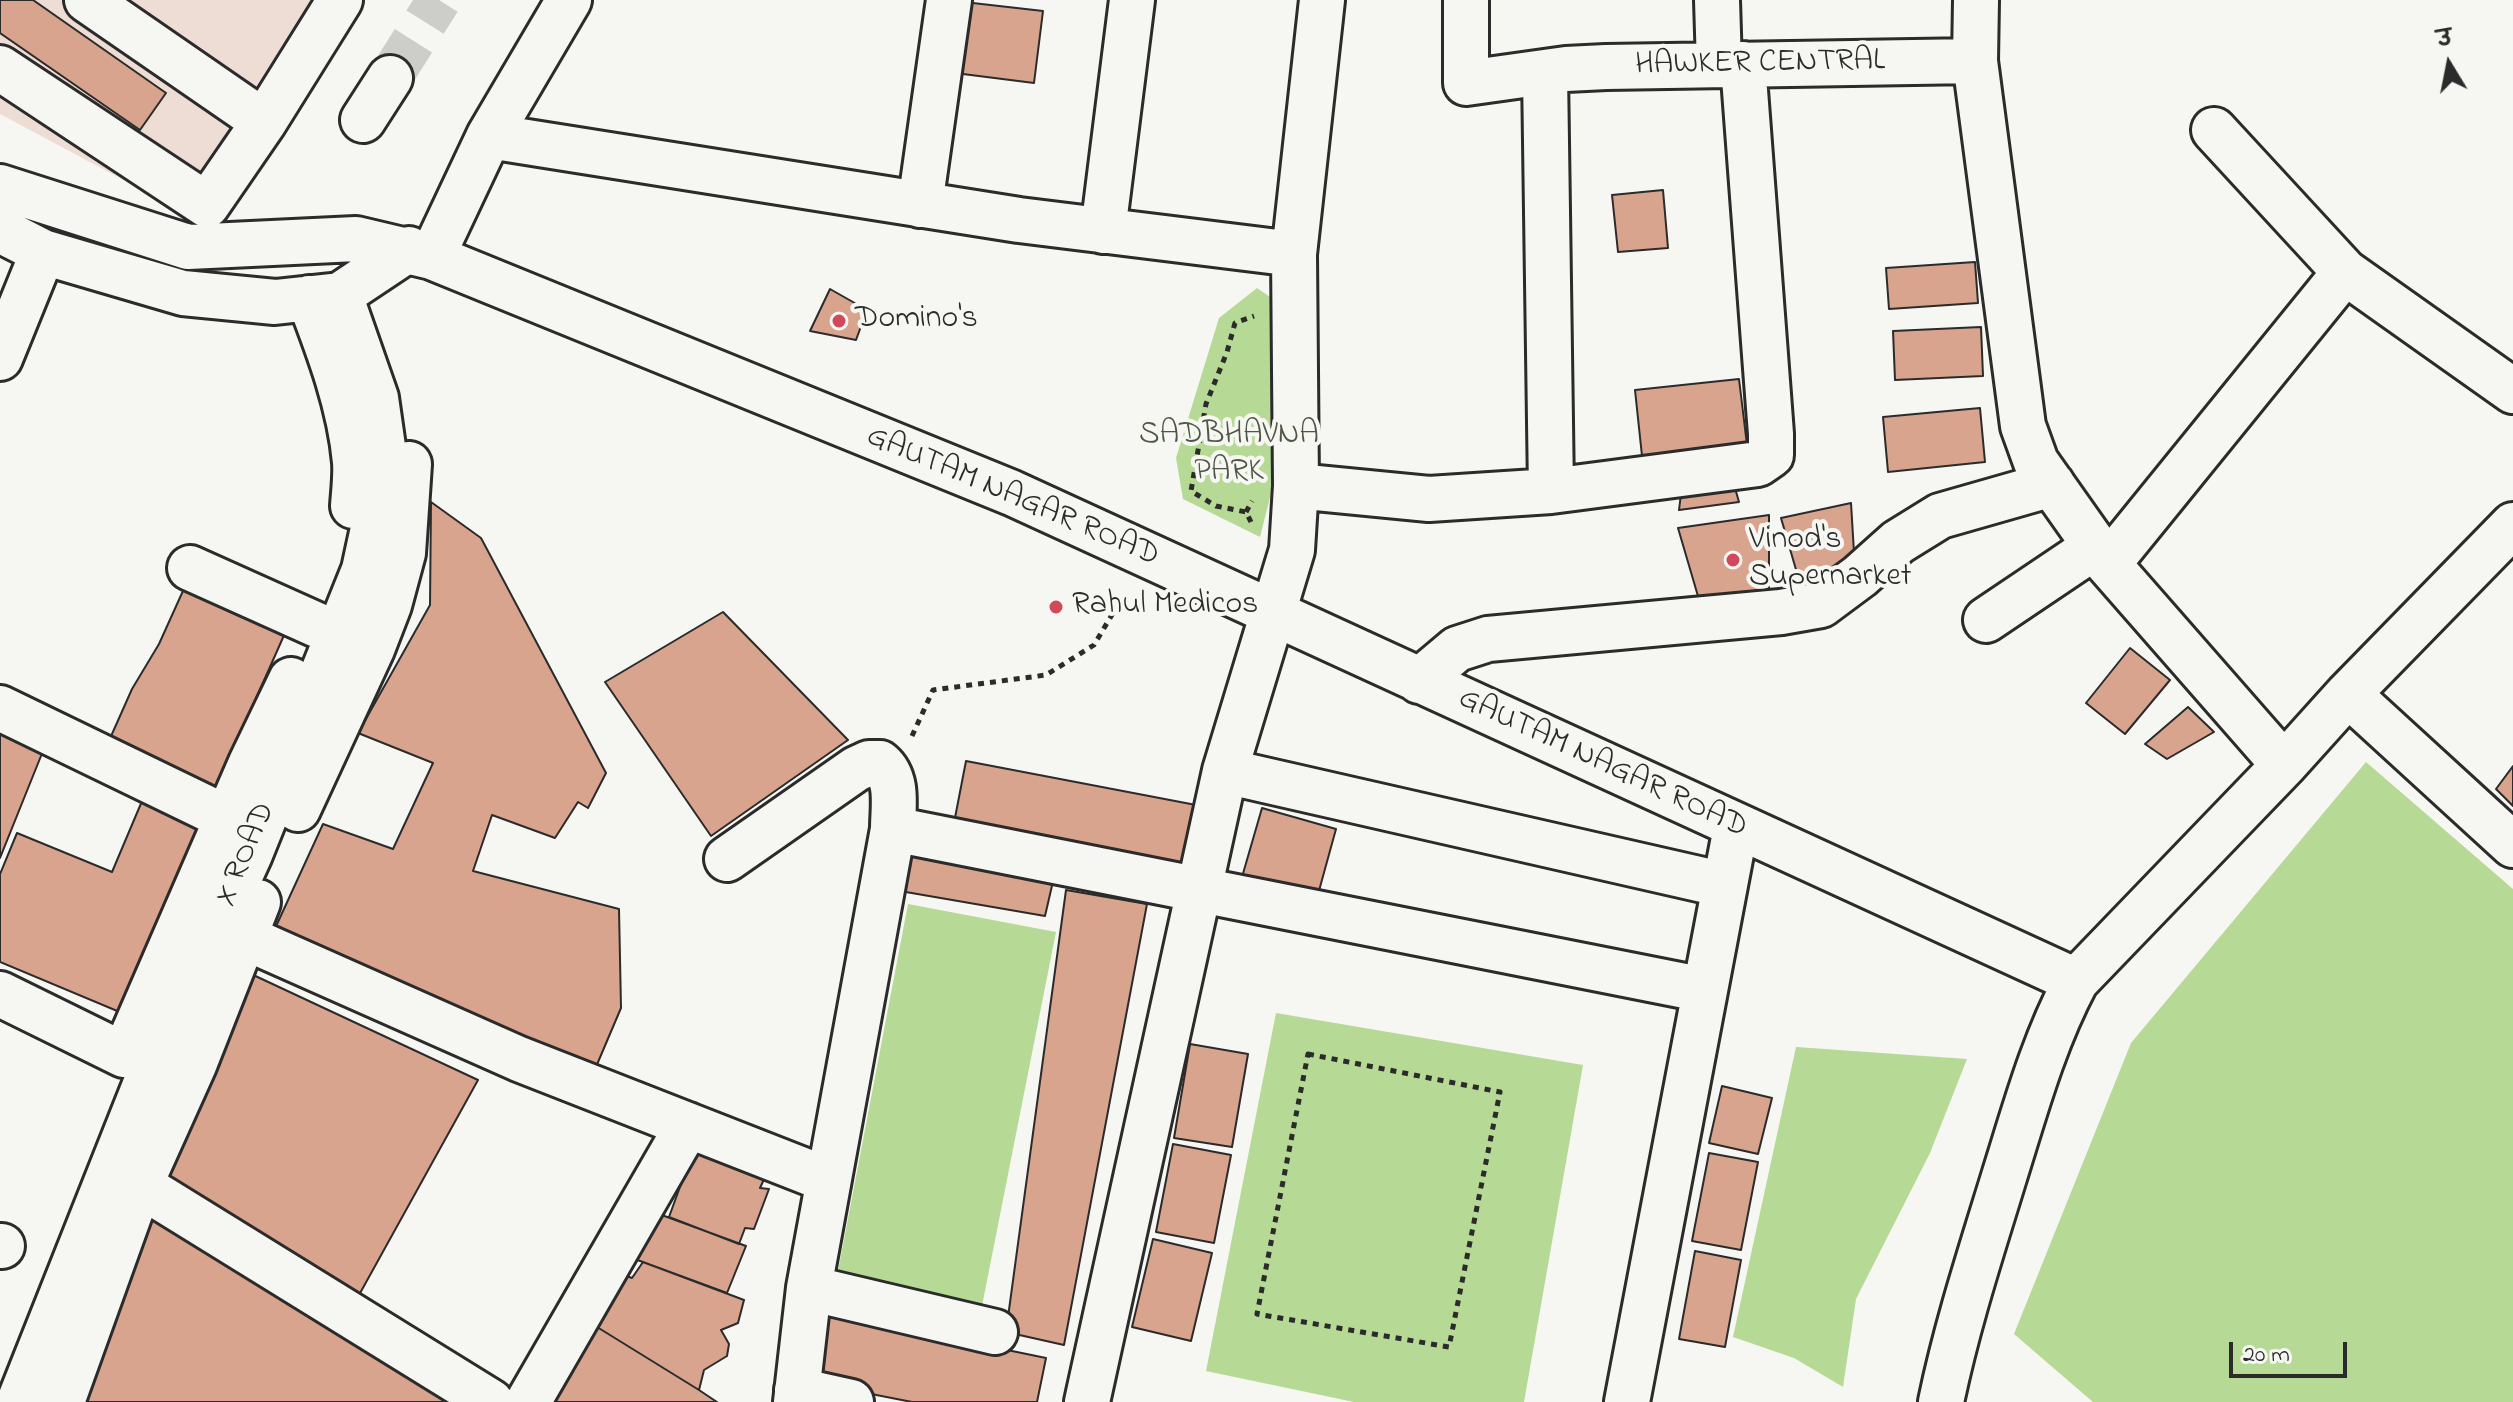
<!DOCTYPE html>
<meta charset="utf-8">
<style>
body{margin:0}
#map{position:relative;width:2513px;height:1402px;overflow:hidden;background:#f6f6f2;font-family:"Indie Flower","Playpen Sans Deva",sans-serif}
canvas{display:block}
.north{position:absolute;left:2409px;top:24px;width:80px;height:80px;-webkit-text-stroke:6px #f6f6f2;paint-order:stroke;rotate:350deg;font-size:22px;font-weight:700;line-height:32px;text-align:center;color:#2b2b2b}
.north::after{content:'';display:block;margin:auto;width:28px;height:36px;background:#2b2b2b;clip-path:polygon(50% 0,100% 100%,50% 72%,0 100%)}
.scale{position:absolute;left:2229px;top:1342px;width:118px;height:36px;box-sizing:border-box;border:4px solid #2b2b2b;border-top:0;padding-left:10px;font-size:24px;line-height:28px;white-space:nowrap;color:#2b2b2b;-webkit-text-stroke:6px #f6f6f2;paint-order:stroke}
</style>
<div id="map">
<canvas width="2513" height="1402"></canvas>
<div class="north">उ</div>
<div class="scale">20 m</div>
</div>
<script>
const ctx = document.querySelector('canvas').getContext('2d');
ctx.lineJoin = 'round';
function fill(path, color) {
  ctx.fillStyle = color;
  ctx.fill(path, 'evenodd');
}
function trace(path, color, width, dash) {
  ctx.strokeStyle = color;
  ctx.lineWidth = width;
  ctx.lineCap = dash ? 'butt' : 'round';
  ctx.setLineDash(dash || []);
  ctx.stroke(path);
}
function drawText(font, color, halo, rows, align = 'center') {
  ctx.font = font + ' "Indie Flower",sans-serif';
  ctx.lineWidth = 8;
  ctx.setLineDash([]);
  ctx.textBaseline = 'middle';
  ctx.strokeStyle = halo;
  ctx.fillStyle = color;
  for (const [text, x, y, turn = 0] of rows) {
    ctx.save();
    ctx.translate(x, y);
    ctx.rotate((+turn || 0) * Math.PI / 180);
    ctx.textAlign = isNaN(turn) ? turn : align;
    if (halo) ctx.strokeText(text, 0, 0);
    ctx.fillText(text, 0, 0);
    ctx.restore();
  }
}
fill(new Path2D(`
 M 0,0 L 355,0 L 208,225 L 0,114 Z`), '#edddd4');
fill(new Path2D(`
 M 1257,288 L 1306,322 L 1279,462 L 1260,537 L 1183,499 L 1176,458 L 1219,318 Z
 M 2366,762 L 2513,889 L 2513,1402 L 2093,1402 L 2014,1334 L 2131,1043 Z
 M 908,904 L 1056,932 L 979,1321 L 834,1292 Z
 M 1276,1013 L 1583,1065 L 1524,1402 L 1354,1402 L 1206,1371 Z
 M 1796,1047 L 1967,1059 L 1930,1153 L 1856,1299 L 1843,1387 L 1794,1358 L 1733,1337 Z`), '#b6da95');
const building = new Path2D(`
 M 0,0 L 33,0 L 166,93 L 140,130 L 0,33 Z
 M 964,2 L 1043,11 L 1034,83 L 955,73 Z
 M 1663,190 L 1668,248 L 1618,252 L 1612,195 Z
 M 1975,262 L 1978,303 L 1889,309 L 1886,268 Z
 M 830,289 L 867,310 L 856,340 L 810,331 Z
 M 1981,327 L 1983,376 L 1895,380 L 1893,331 Z
 M 1739,379 L 1747,445 L 1642,456 L 1635,390 Z
 M 1980,408 L 1985,462 L 1888,472 L 1883,417 Z
 M 1733,481 L 1739,502 L 1679,510 L 1682,486 Z
 M 431,502 L 481,538 L 606,773 L 588,808 L 578,802 L 555,838 L 492,815 L 473,871 L 619,909 L 621,1008 L 590,1081 L 272,935 L 323,824 L 393,849 L 433,763 L 358,733 L 430,605 Z
 M 1851,503 L 1855,569 L 1799,580 L 1781,518 Z
 M 1769,515 L 1769,599 L 1700,603 L 1678,528 Z
 M 187,582 L 289,624 L 212,798 L 104,752 L 132,689 L 159,644 Z
 M 723,612 L 848,740 L 711,836 L 605,682 Z
 M 2130,648 L 2170,680 L 2125,734 L 2086,703 Z
 M 2188,707 L 2214,732 L 2167,759 L 2145,744 Z
 M 0,729 L 45,746 L 0,858 Z
 M 966,761 L 1196,805 L 1185,867 L 954,823 Z
 M 2513,766 L 2513,806 L 2496,789 Z
 M 145,794 L 216,824 L 134,1018 L 0,962 L 0,874 L 17,833 L 112,872 Z
 M 1262,808 L 1336,829 L 1317,898 L 1242,877 Z
 M 909,848 L 1054,877 L 1045,916 L 900,891 Z
 M 1066,890 L 1147,904 L 1064,1345 L 1006,1332 Z
 M 249,973 L 478,1080 L 359,1295 L 160,1175 Z
 M 1190,1044 L 1248,1054 L 1232,1147 L 1174,1138 Z
 M 1722,1086 L 1772,1098 L 1758,1154 L 1709,1143 Z
 M 1173,1144 L 1231,1155 L 1214,1243 L 1156,1232 Z
 M 693,1151 L 766,1175 L 760,1188 L 769,1189 L 754,1229 L 745,1228 L 739,1244 L 669,1217 Z
 M 1709,1153 L 1758,1162 L 1741,1250 L 1692,1241 Z
 M 149,1213 L 469,1402 L 80,1402 Z
 M 659,1214 L 746,1246 L 727,1293 L 632,1258 Z
 M 1153,1239 L 1212,1253 L 1191,1341 L 1132,1327 Z
 M 1695,1251 L 1741,1260 L 1725,1347 L 1679,1339 Z
 M 643,1262 L 744,1300 L 738,1323 L 721,1330 L 729,1344 L 727,1356 L 704,1370 L 699,1390 L 597,1327 L 606,1314 L 603,1312 L 624,1275 L 632,1278 Z
 M 818,1311 L 1046,1358 L 1037,1402 L 912,1402 L 810,1382 Z
 M 597,1327 L 699,1390 L 717,1402 L 553,1402 L 573,1371 L 567,1368 L 579,1355 Z`);
fill(building, '#d8a48e');
trace(building, '#2b2b2b', 2);
trace(new Path2D(`
 M 390,78 L 439,0`), '#cdcdca', 44, [44, 22]);
const minor = new Path2D(`
 M 87,0 L 264,122
 M 1466,0 L 1466,83 L 1566,69 L 1606,67 L 1975,61
 M 1717,0 L 1719,65
 M 1976,0 L 1975,61 L 2023,426 L 2036,462 L 2108,564 L 2284,765
 M 0,68 L 207,205 L 264,122 L 340,0
 M 1545,72 L 1551,491
 M 363,120 L 390,78
 M 2214,130 L 2345,272 L 2513,391
 M 489,136 L 1019,220 L 1294,254 L 1296,486 L 1292,550 L 1225,771 L 1087,1402
 M 0,187 L 188,247 L 356,239 L 432,257 L 1012,493 L 2076,981
 M 920,205 L 949,0
 M 0,230 L 43,252 L 183,293 L 275,302 L 340,295 L 409,249
 M 1103,231 L 1132,0
 M 1294,254 L 1322,0
 M 432,257 L 489,136 L 569,0
 M 309,298 C 329,350 350,406 355,462 C 356,476 354,492 353,506
 M 0,358 L 43,252
 M 1296,486 L 1429,499 L 1551,491 L 1758,464 L 1771,455 L 1771,434 L 1743,64
 M 2108,564 L 2345,272
 M 190,568 L 317,625
 M 1986,620 L 2096,546
 M 1419,681 L 1457,649 L 1488,639 L 1781,612 L 1821,605 L 1860,576 L 1898,542 L 1940,516 L 2052,484
 M 2348,694 L 2513,845
 M 0,708 L 227,818
 M 1225,771 L 1725,885
 M 298,809 L 372,649 L 389,605 L 403,553 L 409,464
 M 893,829 L 1705,990
 M 727,859 L 856,769 L 869,763 L 880,763 C 899,779 893,806 893,829 L 809,1288 L 796,1402
 M 244,937 L 519,1059 L 828,1180
 M 0,994 L 124,1055 L 251,763 L 291,680
 M 140,1185 L 491,1402
 M 0,1246 L 2,1246
 M 809,1288 L 995,1332
 M 797,1390 L 851,1402
 M 19,1402 L 149,1075 L 250,854 L 364,570 L 386,468 L 376,398 L 340,295
 M 62,1402 L 140,1185 L 194,1065 L 258,902
 M 528,1402 L 688,1125
 M 1627,1402 L 1736,827
 M 1941,1402 C 1957,1325 1981,1252 2004,1177 C 2025,1110 2043,1043 2076,981 L 2284,765 L 2348,694 L 2513,525`);
trace(minor, '#2b2b2b', 50);
trace(new Path2D(`
 M 1246,512 L 1252,501
 M 1251,522 L 1246,512 L 1216,506 L 1191,491 L 1206,404 L 1227,352 L 1235,323 L 1254,316
 M 912,736 L 933,690 L 1046,675 L 1094,645 L 1116,608
 M 1308,1054 L 1500,1092 L 1449,1347 L 1257,1314 Z`), '#2b2b2b', 5, [6, 6]);
trace(minor, '#f6f6f2', 44);
for (const [x, y, r, color] of [
 [839,321,8,"#d1495b"],
 [1733,560,8,"#d1495b"],
 [1056,607,8,"#d1495b"]
]) {
  const dot = new Path2D();
  dot.arc(x, y, r, 0, 2 * Math.PI);
  ctx.fillStyle = color;
  ctx.fill(dot);
  trace(dot, '#f6f6f2', 3);
}
drawText('32px', '#2b2b2b', '#f6f6f2', [
 ["HAWKER CENTRAL",1760,65,-1],
 ["GAUTAM NAGAR ROAD",1012,498,23],
 ["GAUTAM NAGAR ROAD",1602,765,25],
 ["X ROAD",247,855,-67]
]);
drawText('32px', '#2b2b2b', '#f6f6f2', [
 ["Domino's",855,321],
 ["Vinod's",1749,542],
 ["Supernarket",1749,579],
 ["Rahul Medicos",1072,607]
], 'left');
drawText('32px', '#4e5746', '#f6f6f2', [
 ["SADBHAVNA",1229,437],
 ["PARK",1229,474]
]);
</script>
